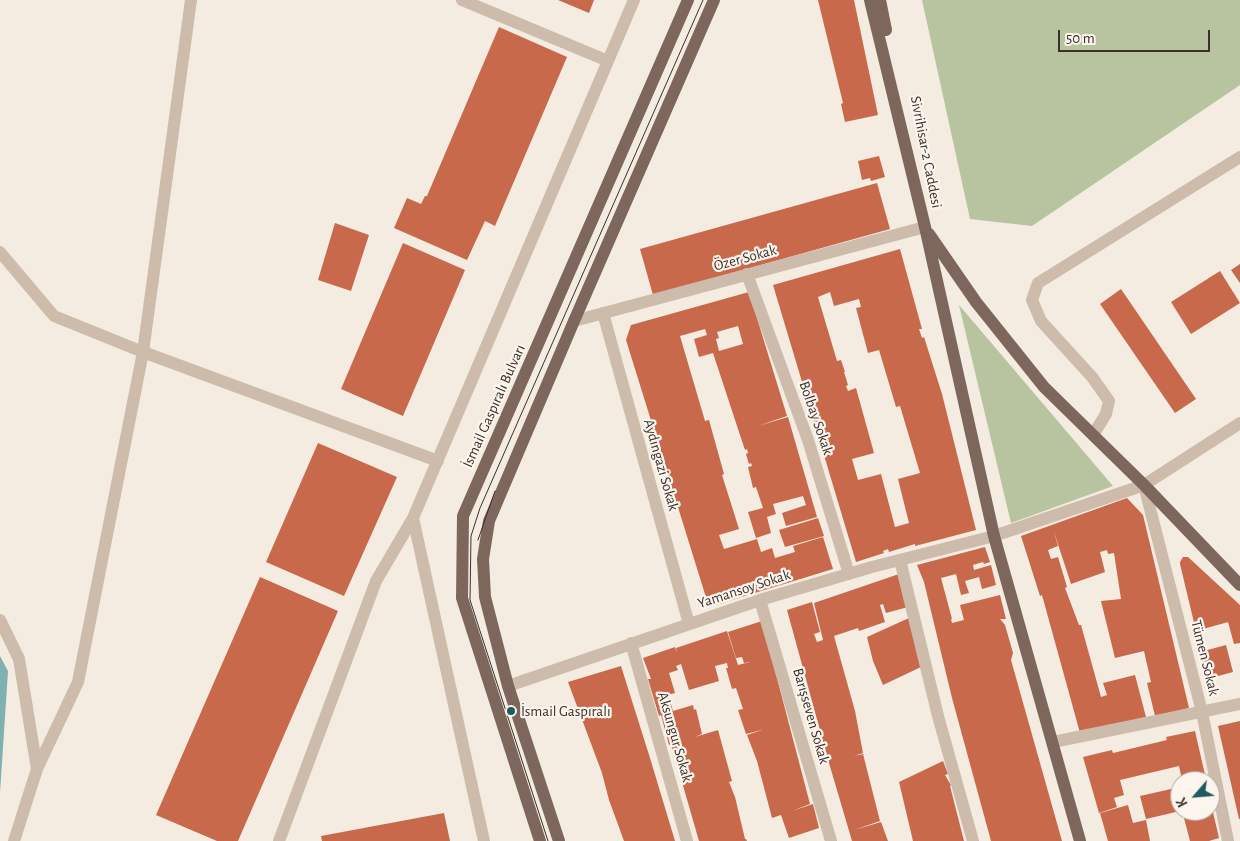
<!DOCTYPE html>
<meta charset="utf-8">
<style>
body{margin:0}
#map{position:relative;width:1240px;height:841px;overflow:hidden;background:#f4ebe1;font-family:"Alegreya Sans",sans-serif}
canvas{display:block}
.north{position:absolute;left:1170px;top:771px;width:50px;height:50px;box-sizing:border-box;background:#fbf5ee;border:1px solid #aea6a0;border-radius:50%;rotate:243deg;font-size:14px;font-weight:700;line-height:20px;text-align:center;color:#3b302b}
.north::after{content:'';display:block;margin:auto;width:18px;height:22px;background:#1f5a5e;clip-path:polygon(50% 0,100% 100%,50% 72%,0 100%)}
.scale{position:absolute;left:1058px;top:30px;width:152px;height:22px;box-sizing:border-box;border:2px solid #3b302b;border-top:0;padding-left:6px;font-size:15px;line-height:18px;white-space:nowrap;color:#3b302b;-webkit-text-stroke:4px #fbf5ee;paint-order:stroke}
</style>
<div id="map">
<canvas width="1240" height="841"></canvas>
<div class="north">K</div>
<div class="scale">50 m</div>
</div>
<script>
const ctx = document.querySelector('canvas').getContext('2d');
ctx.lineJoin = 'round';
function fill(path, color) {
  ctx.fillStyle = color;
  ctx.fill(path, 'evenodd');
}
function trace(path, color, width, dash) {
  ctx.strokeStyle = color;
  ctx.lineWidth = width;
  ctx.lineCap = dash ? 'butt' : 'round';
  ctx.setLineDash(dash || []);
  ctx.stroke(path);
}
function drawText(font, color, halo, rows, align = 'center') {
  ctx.font = font + ' "Alegreya Sans",sans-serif';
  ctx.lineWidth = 4.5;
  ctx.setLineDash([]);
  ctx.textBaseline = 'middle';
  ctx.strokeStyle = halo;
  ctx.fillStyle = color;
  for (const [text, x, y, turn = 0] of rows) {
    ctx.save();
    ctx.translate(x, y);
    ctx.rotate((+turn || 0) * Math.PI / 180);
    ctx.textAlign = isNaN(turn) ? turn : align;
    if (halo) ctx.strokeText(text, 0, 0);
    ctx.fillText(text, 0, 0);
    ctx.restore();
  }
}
fill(new Path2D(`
 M 922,0 L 1240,0 L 1240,85 L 1032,226 L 970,219 Z
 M 959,305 L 1113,486 L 1011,523 Z`), '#b8c4a0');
fill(new Path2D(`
 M 0,656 L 8,671 L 0,793 Z`), '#7fb0b2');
fill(new Path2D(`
 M 558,0 L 594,0 L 589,13 Z
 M 818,0 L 854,0 L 878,115 L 845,122 L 841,104 L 843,103 Z
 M 499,27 L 567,57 L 495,226 L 485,221 L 467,260 L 394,228 L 407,198 L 421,204 L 425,196 L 427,196 Z
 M 879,156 L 885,177 L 871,181 L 870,178 L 862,180 L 858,161 Z
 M 877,183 L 890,229 L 653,295 L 640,249 Z
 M 335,223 L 369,235 L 351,291 L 318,280 Z
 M 403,243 L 465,270 L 403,416 L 341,389 Z
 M 900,249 L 922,329 L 919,329 L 922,338 L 924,337 L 942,394 L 976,530 L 915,546 L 915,544 L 889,552 L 888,549 L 883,551 L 884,553 L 856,562 L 773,285 ZM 830,292 L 834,306 L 859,299 L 861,307 L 856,308 L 868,353 L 879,350 L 896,407 L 900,406 L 920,473 L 898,479 L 909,523 L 895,527 L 881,474 L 858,480 L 852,459 L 874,453 L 856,388 L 848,391 L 846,386 L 848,385 L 844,372 L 845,372 L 841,360 L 837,361 L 818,297 Z
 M 1240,264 L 1240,283 L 1231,270 Z
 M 1220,271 L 1240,303 L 1191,334 L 1171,302 Z
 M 1121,289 L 1196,399 L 1175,413 L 1100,304 Z
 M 749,292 L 787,416 L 758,426 L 788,417 L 817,517 L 786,526 L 782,513 L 806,505 L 803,496 L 773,504 L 776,514 L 767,517 L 771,533 L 756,538 L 748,512 L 763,508 L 756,487 L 753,488 L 748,467 L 752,466 L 751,463 L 749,464 L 746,454 L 748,453 L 747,449 L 745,450 L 739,432 L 713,353 L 699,357 L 694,339 L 707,335 L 705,329 L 680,336 L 705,421 L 709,420 L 724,474 L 722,475 L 739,529 L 719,535 L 724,549 L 757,539 L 761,552 L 772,548 L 775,558 L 795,552 L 793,546 L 823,537 L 833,569 L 709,607 L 626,340 L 631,325 ZM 738,326 L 743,344 L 719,351 L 716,339 L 719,338 L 717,332 Z
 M 318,443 L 397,477 L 344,596 L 266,562 Z
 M 1127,498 L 1143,515 L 1189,708 L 1155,716 L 1147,683 L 1151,682 L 1144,651 L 1115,658 L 1101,601 L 1121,599 L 1114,553 L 1108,554 L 1107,550 L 1100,552 L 1105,572 L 1071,584 L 1053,529 L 1058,546 L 1048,550 L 1051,559 L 1058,557 L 1067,587 L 1065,588 L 1079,625 L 1081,625 L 1101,697 L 1107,695 L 1103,683 L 1135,675 L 1146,717 L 1080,733 L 1042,595 L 1040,596 L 1021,536 Z
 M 818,518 L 824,536 L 785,547 L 779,530 Z
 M 985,547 L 990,562 L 984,564 L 983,562 L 973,565 L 974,570 L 991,565 L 996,585 L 982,589 L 979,577 L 965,581 L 969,593 L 961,595 L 956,574 L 941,578 L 952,619 L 951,619 L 952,623 L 964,620 L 960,605 L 1000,595 L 1006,619 L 1000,619 L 1005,625 L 1013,653 L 1011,660 L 1062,841 L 991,841 L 952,698 L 924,582 L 917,565 Z
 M 1183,557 L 1188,557 L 1240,605 L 1240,643 L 1234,644 L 1228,622 L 1196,631 L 1180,564 L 1180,562 Z
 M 899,574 L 908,607 L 886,613 L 883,604 L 880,605 L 885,622 L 859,631 L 858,628 L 834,636 L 855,711 L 863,753 L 854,756 L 863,754 L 880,821 L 854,830 L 881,822 L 888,841 L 852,841 L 829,763 L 787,610 L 812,602 L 820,632 L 814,634 L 817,642 L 823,640 L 814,603 Z
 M 260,577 L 338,611 L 238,841 L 217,841 L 156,815 Z
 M 909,618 L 921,667 L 883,685 L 873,661 L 867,637 Z
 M 762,621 L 810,804 L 792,811 L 813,804 L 819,828 L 789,838 L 781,815 L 772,818 L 757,761 L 747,735 L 762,730 L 746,734 L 738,710 L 743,709 L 736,688 L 732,689 L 726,668 L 728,668 L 727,663 L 715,666 L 719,681 L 689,690 L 681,664 L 676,666 L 678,670 L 669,673 L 675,693 L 668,695 L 673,711 L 693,705 L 694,710 L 696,709 L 702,734 L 695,737 L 718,730 L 732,781 L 729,782 L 735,797 L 745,839 L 746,839 L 747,841 L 699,841 L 671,744 L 669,745 L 661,715 L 659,716 L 648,679 L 651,679 L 643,658 L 675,647 L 677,653 L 676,648 L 727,631 L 738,665 L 750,662 L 744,663 L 742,657 L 736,658 L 728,632 Z
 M 1226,645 L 1233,672 L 1207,679 L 1200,652 Z
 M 621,666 L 650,758 L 675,841 L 624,841 L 609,800 L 602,773 L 568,682 Z
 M 1240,721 L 1240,819 L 1239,819 L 1218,726 Z
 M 1195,731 L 1205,775 L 1182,780 L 1179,766 L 1120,780 L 1124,795 L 1114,798 L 1117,807 L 1099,813 L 1083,757 L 1112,750 L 1113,753 L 1167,740 L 1166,737 Z
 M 943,761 L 948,774 L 945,775 L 951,785 L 950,786 L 964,841 L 913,841 L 899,782 Z
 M 1180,787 L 1180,811 L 1146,819 L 1140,796 Z
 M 1128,805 L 1133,823 L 1146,820 L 1150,841 L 1108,841 L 1100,813 Z
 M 1212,808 L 1219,838 L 1209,841 L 1190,841 L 1184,818 L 1204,811 L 1210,811 Z
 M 444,813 L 450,841 L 322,841 L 321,836 Z`), '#c8694b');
trace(new Path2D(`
 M 462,0 L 608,61
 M 0,252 L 54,316 L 143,352 L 438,461
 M 747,274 L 808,440 L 849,574
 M 603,313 L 689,624
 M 574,321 L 925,227
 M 1093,435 L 1106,414 L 1109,401 L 1092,377 L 1041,321 L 1032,300 L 1038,283 L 1240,157
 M 1144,485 L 1202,712 L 1228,841
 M 900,560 L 938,716 L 973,841
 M 760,600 L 831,841
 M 0,620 L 19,659 L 37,769 L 14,841
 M 631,643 L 687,841
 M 508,686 L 760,600 L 872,567 L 994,536 L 1144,485 L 1240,423
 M 1053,742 L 1240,704
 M 37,769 L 78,682 L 143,352 L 191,0
 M 279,841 L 376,581 L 413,518
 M 484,841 L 413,518 L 634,0`), '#cdbbac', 12);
trace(new Path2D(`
 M 870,0 L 925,227 L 994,536 L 1080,841
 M 880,0 L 886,30
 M 929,234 L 976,302 L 1044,387 L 1144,485 L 1240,585
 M 540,841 L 462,598 L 463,516 L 688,0
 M 559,841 L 508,686 L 485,597 L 483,559 L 489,521 L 574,321 L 714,0`), '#7d675c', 12);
trace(new Path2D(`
 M 478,540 L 495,491
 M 548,841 L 470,600 L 471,536 L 480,508 L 703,0`), '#3b302b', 1);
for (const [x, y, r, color] of [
 [511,711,5,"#1f5a5e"]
]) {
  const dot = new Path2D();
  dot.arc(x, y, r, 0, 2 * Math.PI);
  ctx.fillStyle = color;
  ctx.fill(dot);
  trace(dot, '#fbf5ee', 2);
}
drawText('15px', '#3b302b', '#fbf5ee', [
 ["Sivrihisar-2 Caddesi",926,152,79],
 ["Özer Sokak",745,258,-15],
 ["İsmail Gaspıralı Bulvarı",494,406,-66],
 ["Bolbay Sokak",816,418,71],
 ["Aydıngazi Sokak",661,465,74],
 ["Yamansoy Sokak",744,589,-18],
 ["Tümen Sokak",1205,658,76],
 ["Barışseven Sokak",811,716,74],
 ["Aksungur Sokak",675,737,74]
]);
drawText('15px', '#3b302b', '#fbf5ee', [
 ["İsmail Gaspıralı",521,711]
], 'left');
</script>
